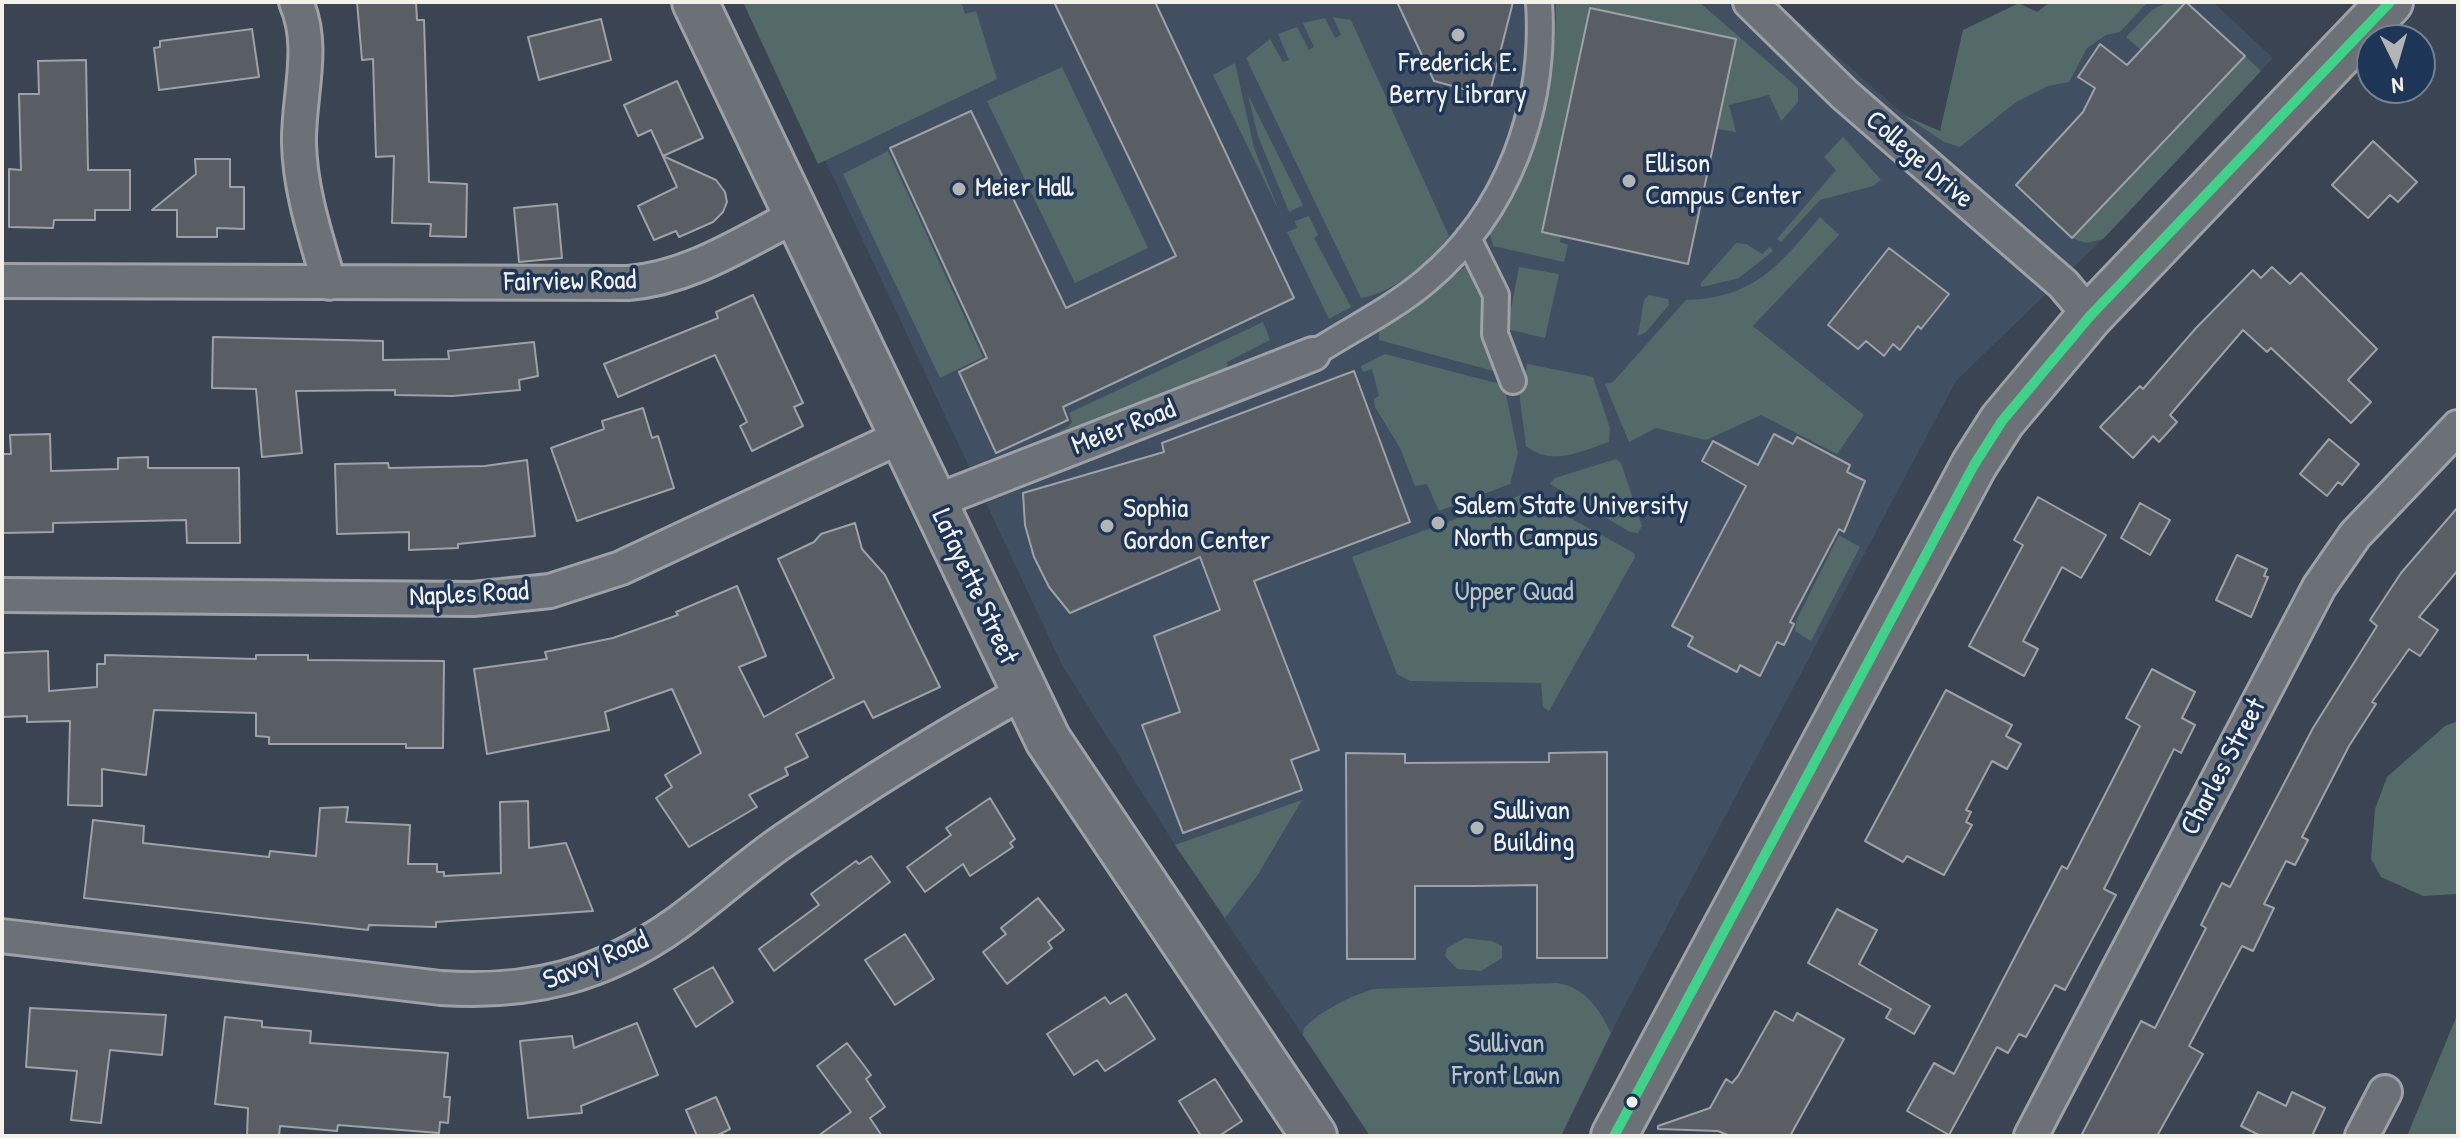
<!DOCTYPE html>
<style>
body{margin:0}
#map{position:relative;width:2460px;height:1138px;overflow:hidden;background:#3a4452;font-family:"Patrick Hand",sans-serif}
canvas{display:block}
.frame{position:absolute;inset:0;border:4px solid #f4f1e8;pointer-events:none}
.north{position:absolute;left:2356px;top:24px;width:80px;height:80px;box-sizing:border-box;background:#1d3557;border:2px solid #738091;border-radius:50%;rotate:175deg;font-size:22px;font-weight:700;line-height:32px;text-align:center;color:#f4f1e8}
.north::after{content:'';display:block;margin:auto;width:28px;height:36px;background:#b3b4b4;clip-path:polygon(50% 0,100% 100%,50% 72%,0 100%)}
</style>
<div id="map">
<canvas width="2460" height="1138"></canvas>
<div class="frame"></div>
<div class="north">N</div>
</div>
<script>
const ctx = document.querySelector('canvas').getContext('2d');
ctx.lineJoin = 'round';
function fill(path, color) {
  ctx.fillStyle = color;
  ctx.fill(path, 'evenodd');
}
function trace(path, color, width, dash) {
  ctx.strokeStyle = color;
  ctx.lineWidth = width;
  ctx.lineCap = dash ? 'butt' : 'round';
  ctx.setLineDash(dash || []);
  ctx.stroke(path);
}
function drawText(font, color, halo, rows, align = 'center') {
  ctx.font = font + ' "Patrick Hand",sans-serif';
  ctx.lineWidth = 7;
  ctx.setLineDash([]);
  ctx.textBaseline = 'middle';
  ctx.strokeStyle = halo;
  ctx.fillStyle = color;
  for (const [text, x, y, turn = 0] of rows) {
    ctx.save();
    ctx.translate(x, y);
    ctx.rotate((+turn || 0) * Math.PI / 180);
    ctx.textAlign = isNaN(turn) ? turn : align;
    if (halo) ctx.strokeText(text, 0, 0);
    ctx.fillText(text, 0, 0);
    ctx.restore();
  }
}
fill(new Path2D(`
 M 751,2 L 1776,2 L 1895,107 L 1917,123 L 1940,131 L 2126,2 L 2213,2 L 2273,58 L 2109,233 L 1956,381 L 1623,1009 L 1561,1136 L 1370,1136 L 1175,845 L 1062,665 Z`), '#414f62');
fill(new Path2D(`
 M 743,2 L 961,2 L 965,14 L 976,11 L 997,79 L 818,164 Z
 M 1556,2 L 1699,2 L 1798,88 L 1798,102 L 1781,121 L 1769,95 L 1729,105 L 1736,132 L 1717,129 L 1736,39 L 1590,9 L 1542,232 L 1561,236 L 1560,242 L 1568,245 L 1564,262 L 1493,246 L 1490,234 C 1539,166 1556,85 1556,2 Z
 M 2050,2 L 2148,2 L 2120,32 L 2106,35 L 2087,48 L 2069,82 L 2048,86 L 2016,102 L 1960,147 L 1944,142 L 1905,116 L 1940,131 L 1963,30 L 2019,3 L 2037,12 Z
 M 2167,2 L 2186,2 L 2141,50 L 2126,37 L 2152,10 Z
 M 1333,17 L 1351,20 L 1449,236 C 1431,262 1393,293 1361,298 L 1246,58 L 1270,39 L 1283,62 L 1289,60 L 1278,34 L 1297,27 L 1309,50 L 1314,47 L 1303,23 L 1325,18 L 1335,38 L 1341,35 Z
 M 2245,56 L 2261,71 L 2103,239 L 2086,243 L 2072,238 Z
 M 1235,63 L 1254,148 L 1279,211 L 1213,75 Z
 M 1062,67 L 1148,248 L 1075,283 L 987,101 Z
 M 1248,95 L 1303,205 L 1289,212 L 1258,136 Z
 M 1843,137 L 1881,180 L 1873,186 L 1820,200 L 1781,242 L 1777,239 L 1836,170 L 1824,157 Z
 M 888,151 L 983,357 L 940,378 L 843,174 Z
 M 1309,216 L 1318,235 L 1314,238 L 1351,307 L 1329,319 L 1287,232 L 1297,228 L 1295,221 Z
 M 1820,217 L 1839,235 L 1753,326 L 1864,415 L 1837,454 L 1761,415 L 1706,440 L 1656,428 L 1629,442 L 1605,384 L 1613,382 L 1686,300 C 1754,298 1779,266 1820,217 Z
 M 1736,243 L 1746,244 L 1762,254 L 1770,247 L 1773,251 L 1739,278 L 1702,287 L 1700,284 Z
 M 1466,266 L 1488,309 L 1485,340 L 1497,372 L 1379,340 L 1379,327 L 1419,304 Z
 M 1519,267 L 1559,274 L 1545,338 L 1507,329 Z
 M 1649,295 L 1668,299 L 1669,305 L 1646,332 L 1638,336 L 1644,300 Z
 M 1263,322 L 1270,340 L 1227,362 L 1228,373 L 1036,443 L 1068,427 L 1072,422 L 1069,413 Z
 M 1385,354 L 1504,385 L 1518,453 L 1510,484 L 1439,511 L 1427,484 L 1415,486 L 1400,448 L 1375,407 L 1374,399 L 1379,396 L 1372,369 L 1363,372 L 1361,366 Z
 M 1527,364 L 1593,377 L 1610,428 L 1609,442 C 1582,451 1551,467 1526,446 L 1518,383 L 1524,382 Z
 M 1616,459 L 1621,463 L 1642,526 L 1638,533 L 1630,532 L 1550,484 L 1555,478 Z
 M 1521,495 L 1532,497 L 1634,553 L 1635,557 L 1549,711 L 1543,707 L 1541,683 L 1410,681 L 1397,674 L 1352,557 Z
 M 1839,535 L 1860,547 L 1811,641 L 1795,631 L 1796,621 Z
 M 2458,721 L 2458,894 L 2423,896 L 2381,877 L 2371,859 L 2375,809 L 2387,777 L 2445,726 Z
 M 1302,800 L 1257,876 L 1225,918 L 1175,845 Z
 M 1465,938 L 1491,941 L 1502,946 L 1502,958 L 1481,971 L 1457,969 L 1445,956 L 1447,948 Z
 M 1557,983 C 1585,987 1599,1009 1611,1033 L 1561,1136 L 1370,1136 L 1303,1035 L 1304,1028 C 1322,1010 1350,996 1374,989 Z
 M 2458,1013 L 2458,1136 L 2407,1136 Z`), '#546a68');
const building = new Path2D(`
 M 357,2 L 416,2 L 417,20 L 424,20 L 429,182 L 467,184 L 466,237 L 430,236 L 431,224 L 392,223 L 394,156 L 376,157 L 373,59 L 362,60 Z
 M 1054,2 L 1155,2 L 1294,298 L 1063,407 L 1068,420 L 996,453 L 959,372 L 987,358 L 890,148 L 971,111 L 1066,308 L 1176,256 Z
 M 1397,2 L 1513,2 L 1489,96 L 1434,81 Z
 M 2186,2 L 2245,56 L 2072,238 L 2016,185 L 2083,112 L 2095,88 L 2078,77 L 2100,44 L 2127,65 Z
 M 1590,8 L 1736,39 L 1688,264 L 1542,232 Z
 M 601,19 L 611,60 L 539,80 L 528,37 Z
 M 252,29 L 259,77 L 159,90 L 154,48 L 160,47 L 160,41 Z
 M 86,60 L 88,170 L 130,170 L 130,210 L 95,210 L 95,220 L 54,220 L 53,228 L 9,227 L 9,169 L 21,170 L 19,94 L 39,94 L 38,61 Z
 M 677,81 L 703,138 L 663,156 L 716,180 L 725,192 L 727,202 L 723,212 L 713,222 L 679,237 L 676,231 L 654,240 L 638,206 L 677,187 L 651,130 L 638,136 L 624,105 Z
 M 2373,141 L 2417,182 L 2398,202 L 2390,195 L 2368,218 L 2332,185 Z
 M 195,159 L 230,159 L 230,187 L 244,187 L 244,229 L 217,228 L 217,237 L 177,237 L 177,210 L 152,210 L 196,174 Z
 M 557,204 L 562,258 L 519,262 L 514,208 Z
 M 1889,248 L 1949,294 L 1921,329 L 1918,326 L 1900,350 L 1893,344 L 1884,356 L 1866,341 L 1858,349 L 1828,325 Z
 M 2272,267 L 2290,284 L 2301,273 L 2377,349 L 2348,380 L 2371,402 L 2351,423 L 2271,348 L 2267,352 L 2243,330 L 2170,415 L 2177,422 L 2159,442 L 2153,436 L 2133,458 L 2100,427 L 2140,386 L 2143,389 L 2196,328 L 2253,270 L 2261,278 Z
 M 753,295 L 803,403 L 794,407 L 803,426 L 752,451 L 740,426 L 747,422 L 715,355 L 618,397 L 604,364 L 718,318 L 716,312 Z
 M 213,337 L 383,341 L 383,360 L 449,359 L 448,351 L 534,342 L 538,376 L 519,380 L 520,390 L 453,396 L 395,395 L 395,390 L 296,391 L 302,453 L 262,457 L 256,389 L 212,388 Z
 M 1354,371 L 1410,522 L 1254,581 L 1319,750 L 1291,760 L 1302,790 L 1183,833 L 1142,725 L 1180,712 L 1154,636 L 1220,610 L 1200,557 L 1070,613 L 1049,587 L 1034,557 L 1025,525 L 1023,493 L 1164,452 L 1162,443 Z
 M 643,408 L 652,438 L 658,436 L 674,488 L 577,521 L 551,448 L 604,429 L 602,421 Z
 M 50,434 L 51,471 L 118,469 L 118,458 L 148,457 L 148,468 L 239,468 L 240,543 L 187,543 L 186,520 L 53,523 L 53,532 L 2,533 L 2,454 L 11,454 L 10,435 Z
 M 1774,434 L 1793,444 L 1797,437 L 1850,465 L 1847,472 L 1865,481 L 1844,532 L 1839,529 L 1790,622 L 1794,624 L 1784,645 L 1777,642 L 1760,676 L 1740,665 L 1737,672 L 1688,646 L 1693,637 L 1672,626 L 1746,486 L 1702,461 L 1713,441 L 1758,465 Z
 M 2329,439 L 2359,464 L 2342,485 L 2338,482 L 2327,496 L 2300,474 Z
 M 527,460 L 535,536 L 458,544 L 458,548 L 409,550 L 409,532 L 337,534 L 335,464 L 388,463 L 389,468 L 485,466 Z
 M 2038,497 L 2106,535 L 2081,578 L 2062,567 L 2023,641 L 2038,649 L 2024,676 L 1969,646 L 2023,545 L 2014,540 Z
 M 2140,503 L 2170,520 L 2150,555 L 2121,538 Z
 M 2458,507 L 2458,570 L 2419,617 L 2438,630 L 2420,656 L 2409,649 L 2372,702 L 2376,704 L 2349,746 L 2302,837 L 2308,840 L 2295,865 L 2286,861 L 2264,904 L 2274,908 L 2253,951 L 2242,946 L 2189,1046 L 2203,1054 L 2157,1136 L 2081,1136 L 2141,1021 L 2155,1028 L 2206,928 L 2201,925 L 2222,883 L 2230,887 L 2313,728 L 2377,626 L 2370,620 L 2401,573 Z
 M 855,523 L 862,549 L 885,575 L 940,687 L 873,718 L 864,701 L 796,734 L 808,757 L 785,768 L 788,775 L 749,795 L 757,807 L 689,847 L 656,798 L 672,787 L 665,775 L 701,753 L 672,689 L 605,712 L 609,730 L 487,754 L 474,669 L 547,659 L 545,652 L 613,638 L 678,615 L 676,612 L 737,586 L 766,656 L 739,667 L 764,717 L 834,678 L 778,559 L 814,542 L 821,534 Z
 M 2237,555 L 2267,569 L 2264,576 L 2268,577 L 2251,617 L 2216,600 Z
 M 48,651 L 49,691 L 97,687 L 97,664 L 105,664 L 105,655 L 256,659 L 256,655 L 308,655 L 308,660 L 444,661 L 443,748 L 406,748 L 406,744 L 269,744 L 269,737 L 256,736 L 256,713 L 154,710 L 146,775 L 102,769 L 102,806 L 68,805 L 70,721 L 27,722 L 27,716 L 2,717 L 2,653 Z
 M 2152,669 L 2195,692 L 2182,718 L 2195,725 L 2181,753 L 2174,749 L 2104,889 L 2116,895 L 2065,990 L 2055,985 L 2026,1037 L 2019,1034 L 2008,1053 L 1997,1047 L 1949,1135 L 1907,1111 L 1934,1063 L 1954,1074 L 2062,866 L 2067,869 L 2140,726 L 2126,718 Z
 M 1946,690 L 2012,725 L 2006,736 L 2021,744 L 2007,769 L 1992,761 L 1966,810 L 1971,812 L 1966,822 L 1972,825 L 1944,875 L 1907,856 L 1903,862 L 1865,841 Z
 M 1607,752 L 1607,958 L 1537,958 L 1537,885 L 1474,886 L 1415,886 L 1415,959 L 1347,959 L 1346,753 L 1405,754 L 1405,763 L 1549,762 L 1549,753 Z
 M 990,798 L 1015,839 L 1010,843 L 1013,847 L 970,876 L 963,864 L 925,892 L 907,867 L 951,835 L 946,828 Z
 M 528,801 L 529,848 L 566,843 L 593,911 L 436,922 L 436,927 L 369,925 L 368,930 L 84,898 L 93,820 L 144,826 L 143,843 L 269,857 L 270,851 L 316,856 L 320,808 L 348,807 L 346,822 L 410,825 L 408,864 L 437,864 L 437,872 L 444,872 L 444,876 L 501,873 L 500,802 Z
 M 871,856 L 890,882 L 774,971 L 759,949 L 819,905 L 811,894 L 856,861 L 859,864 Z
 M 1038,898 L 1064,930 L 1048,942 L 1052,948 L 1007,984 L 983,952 L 1006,934 L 1001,928 Z
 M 1837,909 L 1877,930 L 1859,964 L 1930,1006 L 1914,1034 L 1886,1018 L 1891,1009 L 1808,963 Z
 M 905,934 L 934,979 L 895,1005 L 865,960 Z
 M 713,967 L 733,1002 L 696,1027 L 674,989 Z
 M 1126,994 L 1155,1039 L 1105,1071 L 1097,1060 L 1074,1075 L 1047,1034 L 1105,997 L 1110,1004 Z
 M 30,1008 L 166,1015 L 162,1055 L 110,1050 L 101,1123 L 71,1120 L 77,1071 L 26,1067 Z
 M 1775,1011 L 1793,1021 L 1797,1013 L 1844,1039 L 1790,1136 L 1730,1136 L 1718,1131 L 1658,1129 L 1658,1126 L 1710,1108 L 1726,1079 L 1732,1083 L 1738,1076 Z
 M 225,1017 L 262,1021 L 262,1027 L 311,1031 L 310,1043 L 448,1053 L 444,1097 L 450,1097 L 448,1123 L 440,1122 L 439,1133 L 338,1125 L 337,1131 L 280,1126 L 279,1136 L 247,1136 L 248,1108 L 215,1104 Z
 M 637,1023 L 658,1075 L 581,1106 L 582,1113 L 528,1118 L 520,1041 L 572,1036 L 574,1048 Z
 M 847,1043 L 871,1075 L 866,1079 L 885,1107 L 870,1118 L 882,1136 L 818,1136 L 851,1112 L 817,1066 Z
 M 1215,1079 L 1242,1121 L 1219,1136 L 1201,1136 L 1179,1101 Z
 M 2258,1092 L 2286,1106 L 2292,1092 L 2325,1108 L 2312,1136 L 2261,1136 L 2241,1126 Z
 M 716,1097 L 730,1129 L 716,1136 L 697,1136 L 686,1110 Z`);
fill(building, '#585e64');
trace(building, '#9ea2a7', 2);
const pedestrian = new Path2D(`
 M 1468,238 L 1496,295 L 1495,334 L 1513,381
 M 1313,354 C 1350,330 1393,309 1426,281 C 1509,212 1546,107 1539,2`);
const minor = new Path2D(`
 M 296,2 C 316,47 298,96 299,143 C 300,191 316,237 329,283
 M 1750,2 L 1844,94 L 2063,284 L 2090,316
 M 2,281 L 628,283 C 690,278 742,243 797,215
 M 934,502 L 1313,354
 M 2,595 L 473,599 L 550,591 L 621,568 L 902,436
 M 2,936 L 441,988 C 529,994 603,976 676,924 C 713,897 748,865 786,839 C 864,786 942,737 1024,692
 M 2031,1136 L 2319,587 L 2355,535 L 2458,427
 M 2362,1136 L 2385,1092`);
const primary = new Path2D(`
 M 695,2 L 1048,740 L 1314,1136`);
const trunk = new Path2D(`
 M 1614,1136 L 1974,465 L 2002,421 L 2090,316 L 2390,2`);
trace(pedestrian, '#9ea2a7', 30);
trace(minor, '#9ea2a7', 38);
trace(primary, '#9ea2a7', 50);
trace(trunk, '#9ea2a7', 50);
trace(pedestrian, '#6c7177', 24);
trace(minor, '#6c7177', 32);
trace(primary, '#6c7177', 44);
trace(trunk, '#6c7177', 44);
trace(new Path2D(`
 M 1614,1136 L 1974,465 L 2002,421 L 2090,316 L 2390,2`), '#40d288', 10);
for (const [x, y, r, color] of [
 [1458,35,8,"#b3b4b4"],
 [1629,181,8,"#b3b4b4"],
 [959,189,8,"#b3b4b4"],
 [1438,523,8,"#b3b4b4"],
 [1107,526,8,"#b3b4b4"],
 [1477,828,8,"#b3b4b4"],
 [1632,1102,7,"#f4f1e8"]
]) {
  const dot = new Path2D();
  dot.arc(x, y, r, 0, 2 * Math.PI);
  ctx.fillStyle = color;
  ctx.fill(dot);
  trace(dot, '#1d3557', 3);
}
drawText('28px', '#f4f1e8', '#1d3557', [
 ["Frederick E.",1458,64,"center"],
 ["Berry Library",1458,96,"center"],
 ["Ellison",1645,165],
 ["Campus Center",1645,197],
 ["Meier Hall",975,189],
 ["Salem State University",1454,507],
 ["North Campus",1454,539],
 ["Sophia",1123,510],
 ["Gordon Center",1123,542],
 ["Sullivan",1493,812],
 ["Building",1493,844]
], 'left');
drawText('28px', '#f4f1e8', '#1d3557', [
 ["College Drive",1919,160,41],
 ["Fairview Road",570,282,-1],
 ["Meier Road",1124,428,-21],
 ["Lafayette Street",974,587,65],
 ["Naples Road",469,595,-3],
 ["Charles Street",2224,767,-62],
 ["Savoy Road",596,961,-23]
]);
drawText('28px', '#bdc4bd', '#1d3557', [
 ["Upper Quad",1514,593],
 ["Sullivan",1506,1045],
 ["Front Lawn",1506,1077]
]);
</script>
